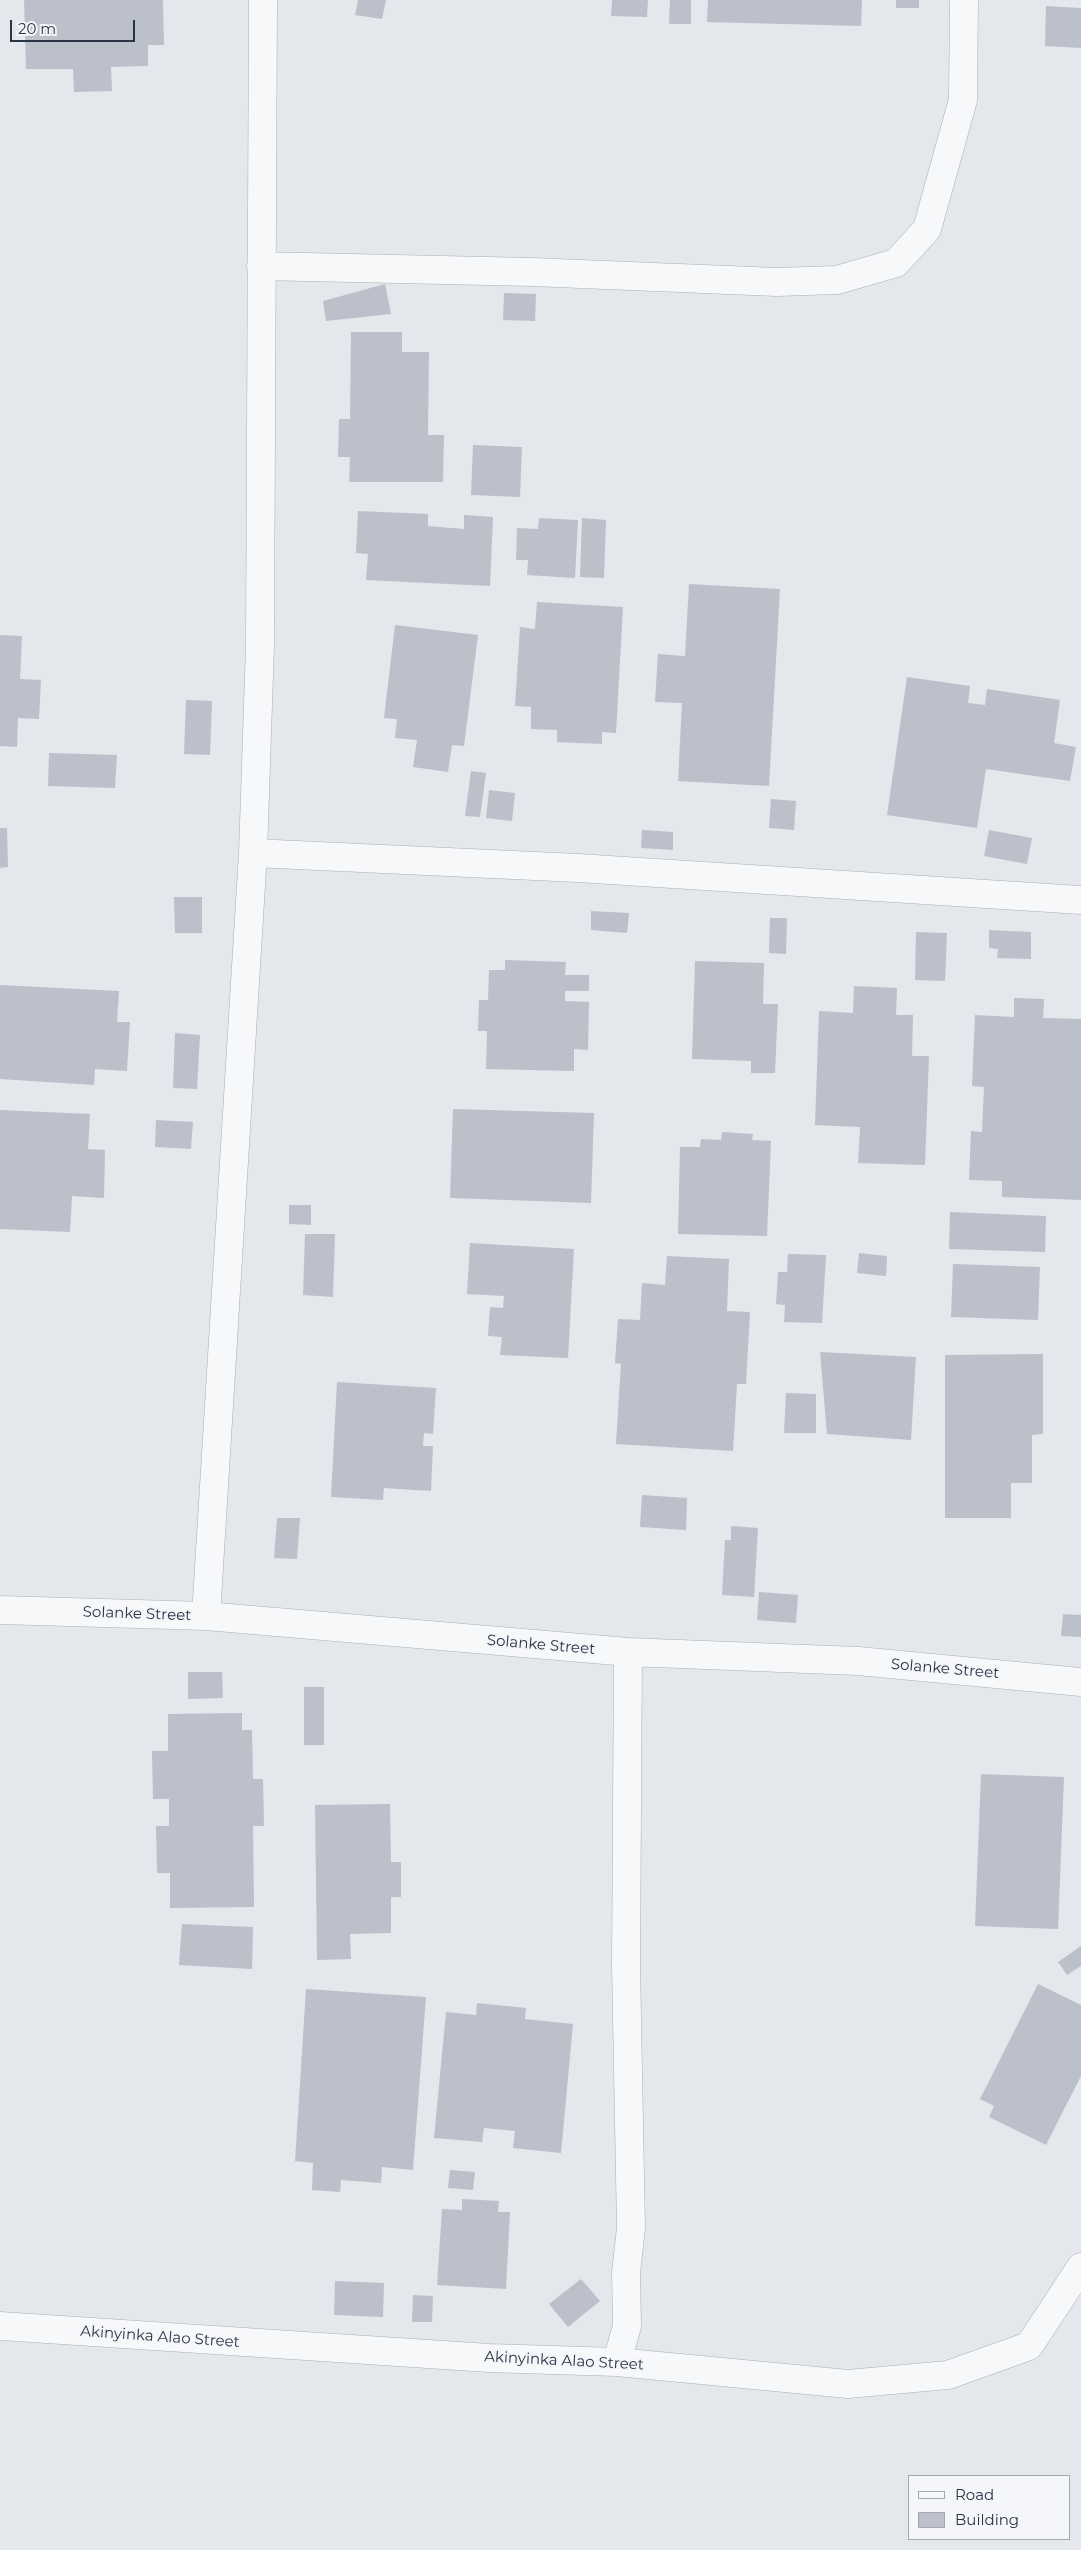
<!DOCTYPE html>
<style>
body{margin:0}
#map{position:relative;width:1081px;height:2550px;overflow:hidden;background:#e4e7ec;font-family:Montserrat,sans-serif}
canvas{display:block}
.legend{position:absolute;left:908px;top:2475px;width:162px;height:65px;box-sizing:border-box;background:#f4f6f9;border:1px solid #a4a8b1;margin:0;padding:6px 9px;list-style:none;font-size:15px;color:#2b3445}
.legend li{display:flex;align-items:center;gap:10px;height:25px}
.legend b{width:25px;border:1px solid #a4a8b1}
.scale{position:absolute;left:10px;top:20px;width:125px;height:22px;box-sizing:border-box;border:2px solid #2b3445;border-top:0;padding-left:6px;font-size:15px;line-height:18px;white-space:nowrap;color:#2b3445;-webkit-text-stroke:4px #f4f6f9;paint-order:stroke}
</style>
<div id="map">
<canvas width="1081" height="2550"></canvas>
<ul class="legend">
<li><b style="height:6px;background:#f7f8fa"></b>Road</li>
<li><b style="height:14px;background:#bbc0ca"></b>Building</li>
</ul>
<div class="scale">20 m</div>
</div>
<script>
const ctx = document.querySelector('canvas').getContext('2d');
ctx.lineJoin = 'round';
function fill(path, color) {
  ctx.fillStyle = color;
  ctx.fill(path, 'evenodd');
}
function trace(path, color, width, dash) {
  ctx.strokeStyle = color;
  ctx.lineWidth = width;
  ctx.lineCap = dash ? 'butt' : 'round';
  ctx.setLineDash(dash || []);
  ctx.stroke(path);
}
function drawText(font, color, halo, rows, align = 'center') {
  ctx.font = font + ' Montserrat,sans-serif';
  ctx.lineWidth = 4;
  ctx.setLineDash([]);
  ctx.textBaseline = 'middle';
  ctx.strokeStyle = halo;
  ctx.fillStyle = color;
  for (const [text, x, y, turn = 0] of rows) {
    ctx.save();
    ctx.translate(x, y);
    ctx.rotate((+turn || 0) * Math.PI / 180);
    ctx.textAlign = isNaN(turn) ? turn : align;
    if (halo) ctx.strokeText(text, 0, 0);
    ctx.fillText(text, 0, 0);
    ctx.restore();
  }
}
fill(new Path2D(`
 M 24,0 L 163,0 L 164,45 L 148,45 L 148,66 L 111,67 L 112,91 L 74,92 L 73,69 L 26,69 Z
 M 358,0 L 386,0 L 382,19 L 355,15 Z
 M 612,0 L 648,0 L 647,17 L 611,16 Z
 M 670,0 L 691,0 L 691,24 L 669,24 Z
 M 708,0 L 862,0 L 861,26 L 707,22 Z
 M 896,0 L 919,0 L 919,8 L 896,8 Z
 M 1046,6 L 1081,8 L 1081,48 L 1045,46 Z
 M 385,284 L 391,314 L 326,321 L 323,301 Z
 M 504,293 L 536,294 L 535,321 L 503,320 Z
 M 351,332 L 402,332 L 402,352 L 429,352 L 428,435 L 444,435 L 443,482 L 349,482 L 350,457 L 338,457 L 339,419 L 350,419 Z
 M 473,445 L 522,447 L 520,497 L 471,495 Z
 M 358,511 L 428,514 L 428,526 L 464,529 L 464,515 L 493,517 L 490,586 L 366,580 L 368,554 L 356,553 Z
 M 539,518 L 578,520 L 575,578 L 527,575 L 528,560 L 516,560 L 517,528 L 538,529 Z
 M 582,518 L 606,520 L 604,578 L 580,577 Z
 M 689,584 L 780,589 L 769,786 L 678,781 L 682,703 L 655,702 L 658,654 L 685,656 Z
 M 537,602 L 623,607 L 616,733 L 602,732 L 602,744 L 557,742 L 557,730 L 531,729 L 531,707 L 515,706 L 520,627 L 535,629 Z
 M 395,625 L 478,635 L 464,746 L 452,745 L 448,772 L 413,767 L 417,740 L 395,738 L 397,719 L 384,718 Z
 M 0,635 L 22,636 L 20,679 L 41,680 L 39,719 L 18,718 L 17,747 L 0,746 Z
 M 907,677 L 970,686 L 968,703 L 985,705 L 987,689 L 1060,700 L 1054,743 L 1076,747 L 1070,781 L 986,769 L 977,828 L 887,815 Z
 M 186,700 L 212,701 L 210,755 L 184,754 Z
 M 49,753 L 117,755 L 115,788 L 48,786 Z
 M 471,771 L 486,773 L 480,817 L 465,816 Z
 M 489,790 L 515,793 L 512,821 L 486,818 Z
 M 771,799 L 796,801 L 794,830 L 769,828 Z
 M 0,828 L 7,828 L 8,867 L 0,868 Z
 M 642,830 L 673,832 L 673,850 L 641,848 Z
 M 989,830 L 1032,838 L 1027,864 L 984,856 Z
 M 174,897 L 202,897 L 202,933 L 175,933 Z
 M 591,911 L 629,913 L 627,933 L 591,930 Z
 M 770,918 L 787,918 L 786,954 L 769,953 Z
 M 989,930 L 1031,932 L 1031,959 L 997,958 L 998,949 L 989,948 Z
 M 916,932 L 947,933 L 945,981 L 915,980 Z
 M 505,960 L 566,962 L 565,975 L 589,975 L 589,991 L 565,991 L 565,1001 L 589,1002 L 588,1050 L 574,1049 L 574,1071 L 486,1069 L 487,1031 L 478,1031 L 479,1000 L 488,1000 L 489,970 L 505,970 Z
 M 695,961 L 764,963 L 763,1004 L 778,1004 L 775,1073 L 751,1073 L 751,1061 L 692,1059 Z
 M 0,985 L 119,991 L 117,1022 L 130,1022 L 127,1071 L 95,1069 L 94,1085 L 0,1079 Z
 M 854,986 L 897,988 L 896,1015 L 913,1015 L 912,1056 L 929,1056 L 925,1165 L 858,1163 L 860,1127 L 815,1125 L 819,1011 L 853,1013 Z
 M 1014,998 L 1044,999 L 1043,1018 L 1081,1019 L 1081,1200 L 1002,1197 L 1002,1181 L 969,1180 L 971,1131 L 982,1132 L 984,1087 L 972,1086 L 975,1015 L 1014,1017 Z
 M 175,1033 L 200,1035 L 197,1089 L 173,1088 Z
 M 453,1109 L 594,1113 L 591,1203 L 450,1198 Z
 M 0,1110 L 90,1114 L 88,1149 L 105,1150 L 104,1198 L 72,1196 L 70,1232 L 0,1229 Z
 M 156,1120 L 193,1122 L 191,1149 L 155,1147 Z
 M 722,1132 L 753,1134 L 752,1140 L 771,1141 L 767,1236 L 678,1234 L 680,1147 L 700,1147 L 701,1139 L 721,1140 Z
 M 289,1205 L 311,1205 L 311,1225 L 289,1224 Z
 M 950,1212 L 1046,1216 L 1045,1252 L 949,1249 Z
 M 305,1234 L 335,1234 L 333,1297 L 303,1295 Z
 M 470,1243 L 574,1249 L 568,1358 L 500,1355 L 502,1337 L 488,1336 L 490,1307 L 503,1308 L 504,1296 L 467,1294 Z
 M 859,1253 L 887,1256 L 886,1276 L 857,1273 Z
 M 788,1254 L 826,1255 L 822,1323 L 784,1322 L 785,1305 L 776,1304 L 778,1272 L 787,1272 Z
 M 667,1256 L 729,1259 L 727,1311 L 750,1312 L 746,1384 L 737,1384 L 733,1451 L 616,1444 L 621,1364 L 615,1363 L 618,1319 L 640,1320 L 642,1283 L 665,1285 Z
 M 953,1264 L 1040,1267 L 1038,1320 L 951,1317 Z
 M 820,1352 L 916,1357 L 911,1440 L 827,1434 Z
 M 1043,1354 L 1043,1434 L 1032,1435 L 1032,1483 L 1011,1483 L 1011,1518 L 945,1518 L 945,1355 Z
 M 337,1382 L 436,1388 L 433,1434 L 424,1433 L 423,1446 L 433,1446 L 431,1491 L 384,1488 L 383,1500 L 331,1497 Z
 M 786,1393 L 816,1394 L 816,1433 L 784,1433 Z
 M 642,1495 L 687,1498 L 686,1530 L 640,1527 Z
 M 277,1518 L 300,1518 L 297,1559 L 274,1558 Z
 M 731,1526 L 758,1528 L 754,1597 L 722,1595 L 725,1540 L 731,1540 Z
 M 759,1592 L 798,1595 L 796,1623 L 757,1620 Z
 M 1063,1614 L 1081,1615 L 1081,1637 L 1061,1636 Z
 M 188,1672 L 222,1672 L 223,1698 L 188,1699 Z
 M 304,1687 L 324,1687 L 324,1745 L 304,1745 Z
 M 242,1713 L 242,1730 L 252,1730 L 253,1779 L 263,1779 L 264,1826 L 253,1826 L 254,1907 L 170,1908 L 170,1873 L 157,1873 L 156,1826 L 169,1826 L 169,1799 L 153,1799 L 152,1751 L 168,1751 L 168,1714 Z
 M 981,1774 L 1064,1777 L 1058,1929 L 975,1926 Z
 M 390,1804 L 391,1862 L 401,1862 L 401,1897 L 391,1897 L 391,1933 L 350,1934 L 351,1959 L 317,1960 L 315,1805 Z
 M 182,1924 L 253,1927 L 252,1969 L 179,1965 Z
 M 1081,1946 L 1081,1966 L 1067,1975 L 1058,1962 Z
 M 1038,1984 L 1081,2005 L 1081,2076 L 1046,2145 L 989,2117 L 994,2106 L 980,2099 Z
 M 306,1989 L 426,1997 L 413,2170 L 382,2167 L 381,2183 L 341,2180 L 340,2192 L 312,2190 L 313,2163 L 295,2161 Z
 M 477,2003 L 526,2008 L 525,2019 L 573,2024 L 561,2153 L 513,2148 L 515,2131 L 484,2128 L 482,2142 L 434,2138 L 446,2012 L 476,2015 Z
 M 450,2170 L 475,2172 L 473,2190 L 448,2188 Z
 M 462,2199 L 499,2201 L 498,2212 L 510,2212 L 506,2289 L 437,2285 L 442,2209 L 462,2210 Z
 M 581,2279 L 600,2301 L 568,2327 L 549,2304 Z
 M 335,2281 L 384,2283 L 383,2317 L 334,2315 Z
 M 413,2295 L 433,2296 L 432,2322 L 412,2322 Z`), '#bbc0ca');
const minor = new Path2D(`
 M 261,266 L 532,272 L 777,282 L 837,280 L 896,263 L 927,229 L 963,100 L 964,0
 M 253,853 L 578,868 L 1081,900
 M 0,1610 L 206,1616 L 628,1652 L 858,1661 L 1081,1682
 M 206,1616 L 253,853 L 260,646 L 263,0
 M 0,2326 L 489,2358 L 617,2362 L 848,2384 L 948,2375 L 1029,2346 L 1081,2267
 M 617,2362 L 627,2326 L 626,2273 L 631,2228 L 626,1964 L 628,1652`);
trace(minor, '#a9aeb7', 29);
trace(minor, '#f7f8fa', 28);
drawText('15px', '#2b3445', '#f4f6f9', [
 ["Solanke Street",137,1614,2],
 ["Solanke Street",541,1645,5],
 ["Solanke Street",945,1669,5],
 ["Akinyinka Alao Street",160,2337,4],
 ["Akinyinka Alao Street",564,2361,3]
]);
</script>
